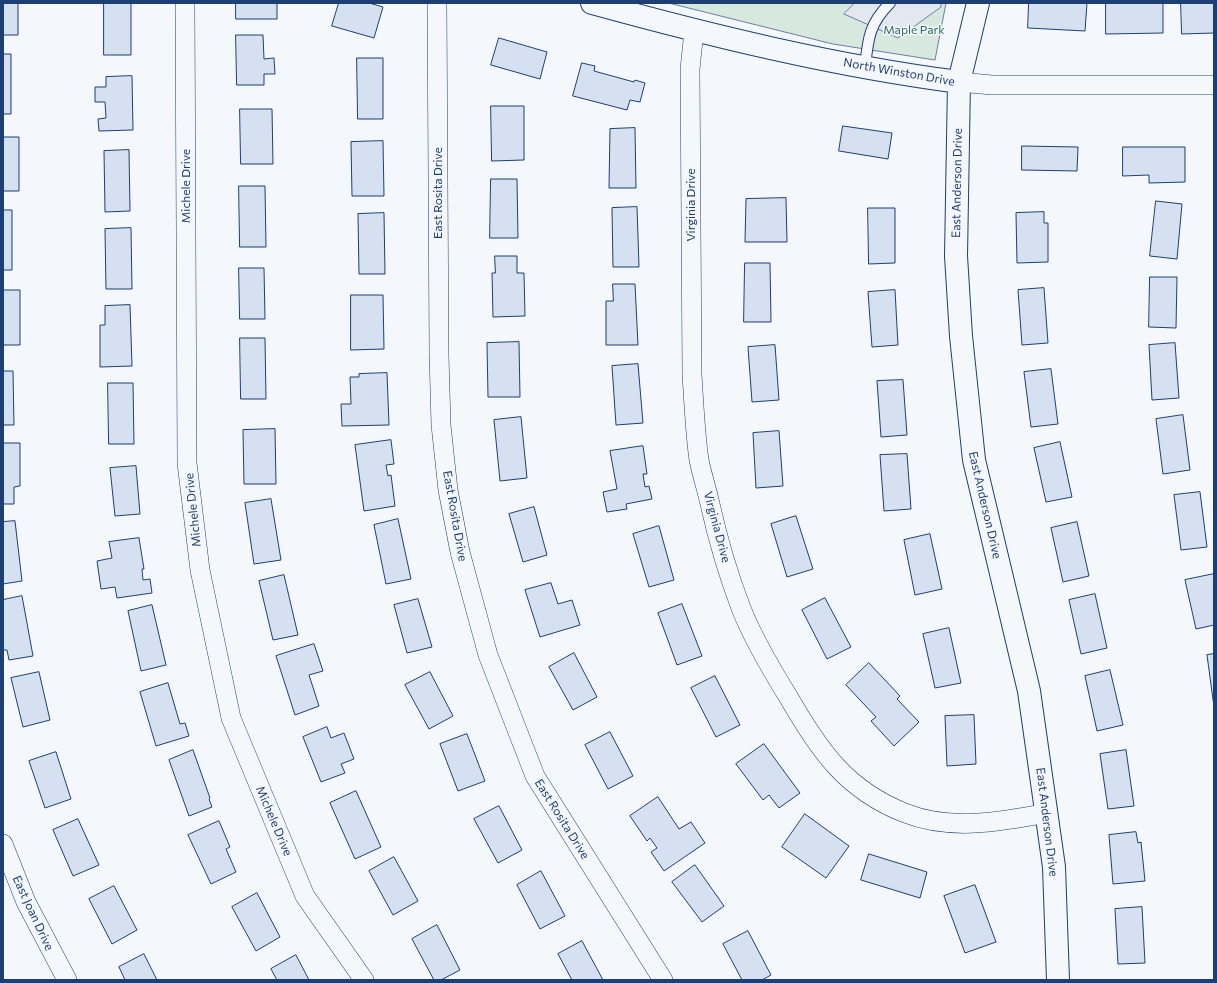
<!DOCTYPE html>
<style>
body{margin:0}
#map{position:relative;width:1217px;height:983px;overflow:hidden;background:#f4f7fb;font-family:Commissioner,sans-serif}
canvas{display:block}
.frame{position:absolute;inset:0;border:4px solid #1d3f73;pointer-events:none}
</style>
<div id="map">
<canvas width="1217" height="983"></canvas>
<div class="frame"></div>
</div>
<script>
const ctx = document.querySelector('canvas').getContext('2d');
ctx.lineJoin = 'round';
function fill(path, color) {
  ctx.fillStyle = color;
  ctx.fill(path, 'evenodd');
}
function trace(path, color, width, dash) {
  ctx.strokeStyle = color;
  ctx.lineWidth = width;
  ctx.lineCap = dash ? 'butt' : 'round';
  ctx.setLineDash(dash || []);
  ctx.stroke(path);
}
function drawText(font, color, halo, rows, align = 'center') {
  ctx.font = font + ' Commissioner,sans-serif';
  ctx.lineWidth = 3;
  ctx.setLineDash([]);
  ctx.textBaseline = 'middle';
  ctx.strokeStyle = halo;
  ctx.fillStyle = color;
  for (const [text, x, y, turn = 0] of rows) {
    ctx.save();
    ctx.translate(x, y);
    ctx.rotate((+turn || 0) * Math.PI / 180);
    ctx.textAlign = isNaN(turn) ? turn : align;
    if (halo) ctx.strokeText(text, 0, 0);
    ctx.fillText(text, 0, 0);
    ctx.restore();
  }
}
const green = new Path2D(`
 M 669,3 L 946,3 L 935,60 L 833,44 Z`);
fill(green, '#d7e8df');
trace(green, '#687fa3', 1);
const parking = new Path2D(`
 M 855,3 L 941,3 L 941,7 L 898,38 L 844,14 Z`);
fill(parking, '#e3e8f0');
trace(parking, '#687fa3', 1);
const building = new Path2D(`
 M 3,3 L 18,3 L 18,35 L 3,35 Z
 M 104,3 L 131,3 L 131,55 L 104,55 Z
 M 236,3 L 277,3 L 277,19 L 236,19 Z
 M 339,3 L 369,3 L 383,7 L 374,38 L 332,26 Z
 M 1029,3 L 1087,3 L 1085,31 L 1028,28 Z
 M 1106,3 L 1163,3 L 1163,33 L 1106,34 Z
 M 1181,3 L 1214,3 L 1214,33 L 1182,34 Z
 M 236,35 L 263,35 L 264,59 L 274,58 L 275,74 L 264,74 L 264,85 L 237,85 Z
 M 499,38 L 547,52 L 540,79 L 491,65 Z
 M 3,54 L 11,54 L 11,114 L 3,114 Z
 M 357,58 L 383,58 L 383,119 L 358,119 Z
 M 582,63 L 595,66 L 594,71 L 634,82 L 635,80 L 645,83 L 640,102 L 630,100 L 627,110 L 573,96 Z
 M 132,76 L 133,130 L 99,131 L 98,119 L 106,118 L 105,102 L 95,102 L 95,87 L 106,87 L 106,77 Z
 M 491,106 L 524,106 L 524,160 L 492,161 Z
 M 240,109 L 272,109 L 273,164 L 241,164 Z
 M 843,126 L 892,133 L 888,159 L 839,151 Z
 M 635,128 L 636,188 L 609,188 L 610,129 Z
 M 3,137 L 19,137 L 19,191 L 3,191 Z
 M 383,141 L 384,196 L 352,196 L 351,142 Z
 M 1022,146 L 1078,147 L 1077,171 L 1022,170 Z
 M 1123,147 L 1185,147 L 1185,182 L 1149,183 L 1149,175 L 1123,176 Z
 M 129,150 L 130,211 L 105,212 L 104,151 Z
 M 491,179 L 517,179 L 518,238 L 490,238 Z
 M 239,186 L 265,186 L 266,247 L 240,247 Z
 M 786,198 L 787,242 L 745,242 L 746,199 Z
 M 1156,201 L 1182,204 L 1177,259 L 1150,256 Z
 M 637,207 L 639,267 L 613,267 L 612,208 Z
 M 868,208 L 895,208 L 895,263 L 869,264 Z
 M 3,210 L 12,210 L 12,270 L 3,270 Z
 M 1044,212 L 1044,223 L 1048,223 L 1048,262 L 1017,263 L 1016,213 Z
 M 384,213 L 385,274 L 359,274 L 358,214 Z
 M 131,228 L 132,289 L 106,289 L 105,229 Z
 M 495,256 L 517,256 L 517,273 L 524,273 L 525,316 L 493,317 L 492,273 L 495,273 Z
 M 745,263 L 770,263 L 771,322 L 744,322 Z
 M 239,268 L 264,268 L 265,319 L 240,319 Z
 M 1150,277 L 1177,277 L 1176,328 L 1149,327 Z
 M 613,284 L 635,284 L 638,345 L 606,345 L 606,301 L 613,301 Z
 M 1044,288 L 1048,343 L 1022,345 L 1018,290 Z
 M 3,290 L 20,290 L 20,345 L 3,345 Z
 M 895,290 L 898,345 L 872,347 L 868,292 Z
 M 351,295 L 383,295 L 384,349 L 351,350 Z
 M 130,305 L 132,366 L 100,367 L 100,325 L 105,325 L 105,306 Z
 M 240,338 L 265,338 L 266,399 L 241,399 Z
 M 519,342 L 520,397 L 488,397 L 487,343 Z
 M 1175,343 L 1179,398 L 1152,400 L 1149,345 Z
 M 775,345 L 779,400 L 752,402 L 748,347 Z
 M 638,364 L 643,423 L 616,425 L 612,366 Z
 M 1051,369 L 1058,424 L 1031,427 L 1024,372 Z
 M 3,371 L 13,371 L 14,425 L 3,425 Z
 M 387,373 L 389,425 L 342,426 L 341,404 L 351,404 L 350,377 L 359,377 L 359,374 Z
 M 903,380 L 907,435 L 881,437 L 877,381 Z
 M 108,383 L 133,383 L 134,444 L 109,444 Z
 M 1183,415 L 1190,470 L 1163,474 L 1156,419 Z
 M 521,417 L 527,478 L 500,481 L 494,420 Z
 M 275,429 L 276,484 L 244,484 L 243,430 Z
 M 779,431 L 783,486 L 756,488 L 753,433 Z
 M 391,440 L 394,464 L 386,465 L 388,476 L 391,475 L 395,506 L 364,511 L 355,445 Z
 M 1060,442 L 1072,497 L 1046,502 L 1034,448 Z
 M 3,443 L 20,443 L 20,486 L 14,487 L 14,504 L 3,504 Z
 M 643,446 L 647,474 L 643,474 L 645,487 L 649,486 L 652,499 L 626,504 L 627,509 L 607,512 L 603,492 L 617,489 L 610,451 Z
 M 907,454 L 911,509 L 884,511 L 880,455 Z
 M 136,466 L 140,514 L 115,516 L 110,468 Z
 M 1200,492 L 1207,547 L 1181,550 L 1174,495 Z
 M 271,499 L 281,560 L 254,564 L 245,503 Z
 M 534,507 L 547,555 L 523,562 L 509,514 Z
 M 796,516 L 813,569 L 787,577 L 771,524 Z
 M 398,519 L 411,579 L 386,584 L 374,525 Z
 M 15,521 L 22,581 L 3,584 L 3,522 Z
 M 1077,522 L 1089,576 L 1063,582 L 1051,528 Z
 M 659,526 L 674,580 L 649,587 L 633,534 Z
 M 930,534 L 942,589 L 915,595 L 904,540 Z
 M 139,538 L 144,569 L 142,569 L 143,580 L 150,579 L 152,593 L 117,598 L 115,587 L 101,589 L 97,561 L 112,558 L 109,542 Z
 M 1214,574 L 1214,625 L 1196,629 L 1185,580 Z
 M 284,575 L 298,635 L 273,640 L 259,581 Z
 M 551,583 L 558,604 L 572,600 L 580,625 L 540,637 L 525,590 Z
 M 1095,594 L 1107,648 L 1081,654 L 1069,600 Z
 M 22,596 L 33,656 L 9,660 L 7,650 L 3,650 L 3,600 Z
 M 825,598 L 851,647 L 827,659 L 802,610 Z
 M 418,599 L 432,647 L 407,653 L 394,605 Z
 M 682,604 L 702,656 L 677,665 L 658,613 Z
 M 152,605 L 166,665 L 141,671 L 128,611 Z
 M 949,628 L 961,683 L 935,688 L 923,634 Z
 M 314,644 L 323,671 L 309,675 L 319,706 L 295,715 L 276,656 Z
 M 574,653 L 597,697 L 573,710 L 549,667 Z
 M 1214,654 L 1214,707 L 1207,655 Z
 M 869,663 L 900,696 L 897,699 L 919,722 L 894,746 L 871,721 L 876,717 L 846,685 Z
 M 1110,670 L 1123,725 L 1097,731 L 1085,676 Z
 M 39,672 L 50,720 L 23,727 L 11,678 Z
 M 430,672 L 453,716 L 429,729 L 405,685 Z
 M 715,676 L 740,725 L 716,737 L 691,688 Z
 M 168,683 L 180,724 L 185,723 L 189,736 L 156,746 L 140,692 Z
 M 974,715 L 976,764 L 947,766 L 945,716 Z
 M 327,727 L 331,738 L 344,733 L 354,759 L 341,764 L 345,773 L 321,782 L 303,737 Z
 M 610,732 L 633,776 L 608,789 L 585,745 Z
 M 467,734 L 485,781 L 458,791 L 440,744 Z
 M 764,744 L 800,793 L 779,808 L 769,795 L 763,800 L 736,764 Z
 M 193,750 L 210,798 L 209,799 L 212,807 L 189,816 L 169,760 Z
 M 1126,750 L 1134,806 L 1108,809 L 1100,754 Z
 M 56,752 L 71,799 L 45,808 L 29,761 Z
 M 356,791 L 381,847 L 355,859 L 330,803 Z
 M 658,797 L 679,829 L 691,822 L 705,843 L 664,871 L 651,852 L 657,848 L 650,838 L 647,841 L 630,816 Z
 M 499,806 L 522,850 L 498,863 L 474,819 Z
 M 805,814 L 849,846 L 826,878 L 782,847 Z
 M 78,819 L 99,865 L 73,876 L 53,830 Z
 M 219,821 L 230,847 L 226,849 L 236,872 L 211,884 L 188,835 Z
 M 1136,832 L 1138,843 L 1141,842 L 1145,881 L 1113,884 L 1109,835 Z
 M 869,854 L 927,872 L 920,898 L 861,880 Z
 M 394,857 L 418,901 L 393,915 L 369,871 Z
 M 695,865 L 724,906 L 702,922 L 672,882 Z
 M 541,871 L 565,916 L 540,929 L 517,885 Z
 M 975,885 L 996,942 L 965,953 L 944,896 Z
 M 114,886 L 137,930 L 112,944 L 89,899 Z
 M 257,893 L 280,937 L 256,951 L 232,907 Z
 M 1142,907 L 1145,963 L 1118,964 L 1115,909 Z
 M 437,925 L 460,970 L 441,980 L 434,980 L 412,939 Z
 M 748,931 L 771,975 L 762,980 L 742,980 L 723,944 Z
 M 582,941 L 603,980 L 572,980 L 558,954 Z
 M 144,954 L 157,980 L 125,980 L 119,967 Z
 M 296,955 L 309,980 L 277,980 L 271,969 Z`);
fill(building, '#d5e0f0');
trace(building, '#1d3f73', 1);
const service = new Path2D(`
 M 865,67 C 868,39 869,24 890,3`);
const minor = new Path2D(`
 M 185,3 L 187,463 L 200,570 L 231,718 L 305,896 L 364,980
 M 437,3 L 439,355 L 441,425 L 448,490 L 460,552 L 488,655 L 535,776 L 663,980
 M 694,31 L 690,69 L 692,375 C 694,403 695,432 699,460 C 702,475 707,490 710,504 C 718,540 728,574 741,608 C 753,639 771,669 789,698 C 819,750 846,790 905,813 C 950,831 1000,822 1047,813
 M 959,82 L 992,85 L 1214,85
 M 3,844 L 26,902 L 67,980`);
const tertiary = new Path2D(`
 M 592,3 C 712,36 835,66 959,82
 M 978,3 L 959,82 L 956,256 L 961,336 L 974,460 L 1029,691 L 1054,867 L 1058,980`);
trace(service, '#1d3f73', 12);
trace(minor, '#1d3f73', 20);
trace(tertiary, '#1d3f73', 24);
trace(service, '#f4f7fb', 10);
trace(minor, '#f4f7fb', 19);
trace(tertiary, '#f4f7fb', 22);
drawText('12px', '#2c6c60', '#f4f7fb', [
 ["Maple Park",914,30]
]);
drawText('12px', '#1d3f73', '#f4f7fb', [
 ["North Winston Drive",899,72,10],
 ["East Anderson Drive",957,183,-89],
 ["Michele Drive",186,186,-90],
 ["East Rosita Drive",438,193,-90],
 ["Virginia Drive",691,205,-90],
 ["East Anderson Drive",985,505,77],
 ["Michele Drive",193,510,-96],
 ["East Rosita Drive",455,516,80],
 ["Virginia Drive",717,527,75],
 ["East Rosita Drive",562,819,58],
 ["Michele Drive",274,821,67],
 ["East Anderson Drive",1047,822,83],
 ["East Joan Drive",33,913,65]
]);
</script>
